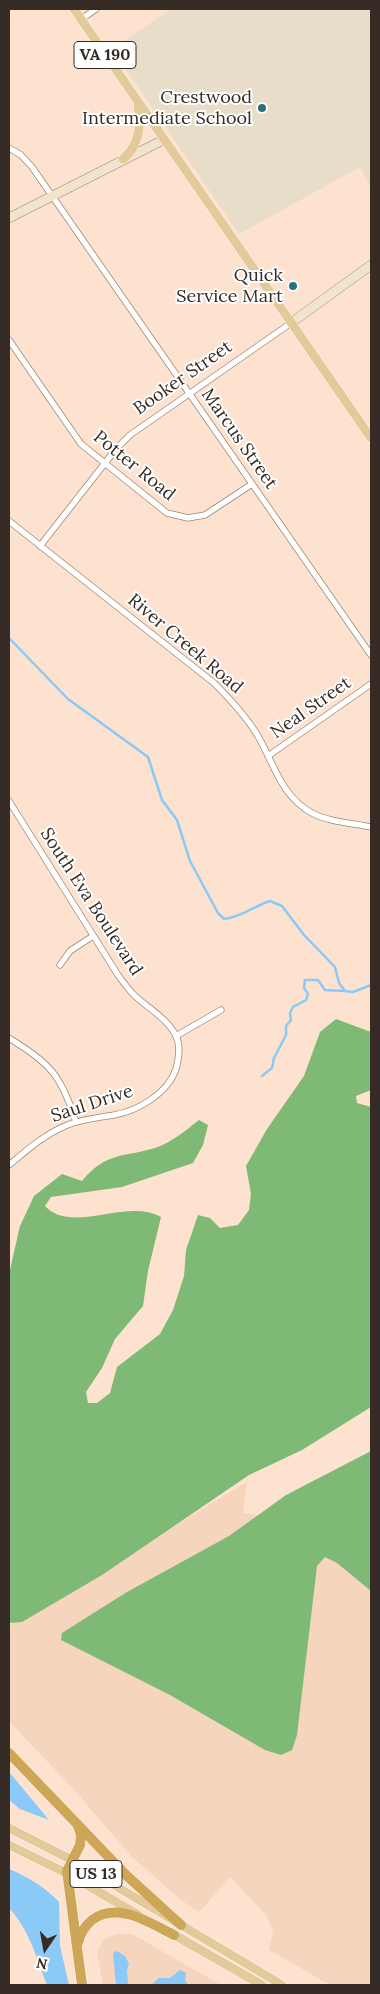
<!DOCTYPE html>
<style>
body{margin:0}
#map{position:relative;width:380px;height:1994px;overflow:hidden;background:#fde2cf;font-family:Lora,serif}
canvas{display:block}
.frame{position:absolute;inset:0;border:10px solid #362c25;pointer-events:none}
.north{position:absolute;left:20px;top:1924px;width:50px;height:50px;-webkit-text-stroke:4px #fff;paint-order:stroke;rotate:192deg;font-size:14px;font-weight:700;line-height:20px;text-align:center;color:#362c25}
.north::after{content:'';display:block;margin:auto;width:18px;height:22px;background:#362c25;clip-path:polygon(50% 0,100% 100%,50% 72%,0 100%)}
</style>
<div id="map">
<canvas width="380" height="1994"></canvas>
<div class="frame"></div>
<div class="north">N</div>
</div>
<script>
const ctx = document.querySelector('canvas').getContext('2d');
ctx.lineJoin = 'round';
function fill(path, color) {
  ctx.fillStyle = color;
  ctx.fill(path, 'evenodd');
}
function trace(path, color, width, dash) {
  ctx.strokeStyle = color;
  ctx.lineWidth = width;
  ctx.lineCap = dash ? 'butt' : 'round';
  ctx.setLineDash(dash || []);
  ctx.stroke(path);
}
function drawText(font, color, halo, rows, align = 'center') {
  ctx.font = font + ' Lora,serif';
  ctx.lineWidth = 4;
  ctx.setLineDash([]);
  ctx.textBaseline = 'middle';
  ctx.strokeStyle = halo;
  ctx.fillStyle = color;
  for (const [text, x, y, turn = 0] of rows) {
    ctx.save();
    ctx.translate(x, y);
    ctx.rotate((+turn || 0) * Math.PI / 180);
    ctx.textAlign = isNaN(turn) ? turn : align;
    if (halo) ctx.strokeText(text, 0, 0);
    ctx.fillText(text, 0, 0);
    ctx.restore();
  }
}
fill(new Path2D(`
 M 247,1482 L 243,1513 L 371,1530 L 371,1985 L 330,1985 L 269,1950 L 273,1932 L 267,1916 L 230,1877 L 199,1912 L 181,1900 L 131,1856 L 78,1794 L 9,1721 L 9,1625 Z
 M 117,1934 L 132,1934 L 221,1985 L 103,1985 L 97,1952 L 104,1939 Z`), '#f5d5bd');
fill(new Path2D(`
 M 171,9 L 371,9 L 371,187 L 360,167 L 239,234 L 112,49 Z`), '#e7ddc8');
fill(new Path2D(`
 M 336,1019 L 371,1032 L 371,1090 L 356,1096 L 357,1103 L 371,1107 L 371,1407 L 302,1450 L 249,1475 L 102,1575 L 22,1622 L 9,1623 L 9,1274 L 20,1226 L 34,1196 L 62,1174 L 82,1181 C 105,1152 125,1157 155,1148 C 171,1143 186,1130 199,1120 L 208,1125 L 203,1145 L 193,1163 L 122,1187 L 51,1197 L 45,1206 C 72,1235 127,1197 161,1217 L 148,1271 L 143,1306 L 115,1339 L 102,1368 L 86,1392 L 88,1403 L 97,1403 L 110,1393 L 117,1367 L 160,1334 L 173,1310 L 184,1276 L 186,1250 L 198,1215 L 210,1218 L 220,1228 L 238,1225 L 249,1210 L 251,1194 L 246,1166 L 267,1129 L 304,1076 L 320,1032 Z
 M 371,1451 L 371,1591 L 337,1563 L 325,1557 L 317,1566 L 297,1735 L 292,1750 L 281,1755 L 265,1750 L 170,1695 L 61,1640 L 62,1633 L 127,1592 L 229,1536 L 286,1495 Z`), '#7eba76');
fill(new Path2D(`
 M 9,1771 L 10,1773 L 49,1820 L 20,1809 L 9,1800 Z
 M 9,1869 C 28,1877 45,1887 59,1902 L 60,1946 L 69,1985 L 47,1985 C 36,1957 30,1931 9,1908 Z
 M 117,1951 L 125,1956 L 129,1964 L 127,1971 L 128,1985 L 116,1985 L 113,1953 Z
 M 180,1970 L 186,1973 L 185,1981 L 189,1985 L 151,1985 L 159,1978 L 170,1978 Z`), '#8bc9f7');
trace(new Path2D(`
 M 9,638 L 68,699 L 148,757 L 162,800 L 177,820 L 190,861 L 218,913 L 224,919 C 240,918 254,906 270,901 L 282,906 L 304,935 L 335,967 L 339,983 L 345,991 L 353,992 L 371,985
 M 262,1076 L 272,1068 L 274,1058 L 286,1035 L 286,1026 L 291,1020 L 290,1013 L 293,1007 L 306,1000 L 308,994 L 304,988 L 305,980 L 318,980 L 325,990 L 345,991`), '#8bc9f7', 2.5);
const street = new Path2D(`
 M 80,20 L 96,9
 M 9,148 L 21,155 L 32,167 L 371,655
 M 9,340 L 81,444 L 167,513 L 188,518 L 205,515 L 252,484
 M 9,521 L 214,683 C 231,700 246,716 258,736 C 274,764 281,796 312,813 C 329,822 352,823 371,827
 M 40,546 L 116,449 L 130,435 L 291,323
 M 268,756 L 371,684
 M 9,801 L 118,975 C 123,982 128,989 135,996 C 148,1008 168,1019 176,1036 C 181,1046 179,1058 176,1069 C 168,1093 138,1111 114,1115 C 97,1118 81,1119 65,1126 C 44,1135 27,1150 9,1165
 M 60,965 L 70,951 L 93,936
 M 176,1036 L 221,1010
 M 9,1038 C 50,1064 61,1074 76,1122`);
const secondary = new Path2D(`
 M 9,218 L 163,140
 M 291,323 L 371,265`);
const primary = new Path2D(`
 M 74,9 L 371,438
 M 123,159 C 139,145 142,127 138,106
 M 9,1828 L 72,1860 L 282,1985
 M 9,1845 L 70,1875 L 138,1915
 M 169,1932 L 262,1985`);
const highway = new Path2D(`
 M 9,1753 L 126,1875 L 181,1925
 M 78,1826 L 81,1835 L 80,1845 L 67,1871 L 82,1985
 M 78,1943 C 80,1934 85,1926 92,1920 C 118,1901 150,1923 174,1935`);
trace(street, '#9e8674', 7);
trace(secondary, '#9e8674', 10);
trace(primary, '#fff', 10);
trace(highway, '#fff', 11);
trace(street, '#fff', 5.5);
trace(secondary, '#f0e4cd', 9);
trace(primary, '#e2ca9a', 9);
trace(highway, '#cea657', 10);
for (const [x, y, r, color] of [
 [262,108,5,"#29717c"],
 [293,286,5,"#29717c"]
]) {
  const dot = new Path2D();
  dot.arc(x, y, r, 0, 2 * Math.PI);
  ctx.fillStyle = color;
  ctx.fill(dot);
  trace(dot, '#fff', 2);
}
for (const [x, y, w] of [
 [105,55,62],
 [96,1874,52]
]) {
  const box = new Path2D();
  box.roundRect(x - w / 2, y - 13.5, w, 27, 4);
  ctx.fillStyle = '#fff';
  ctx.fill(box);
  trace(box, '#362c25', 1);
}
drawText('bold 16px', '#362c25', null, [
 ["VA 190",105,55],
 ["US 13",96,1874]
]);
drawText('18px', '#362c25', '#fff', [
 ["Crestwood",252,98],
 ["Intermediate School",252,119],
 ["Quick",283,276],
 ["Service Mart",283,297]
], 'right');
drawText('18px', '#362c25', '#fff', [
 ["Booker Street",183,378,-35],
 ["Marcus Street",239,439,55],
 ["Potter Road",134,466,39],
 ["River Creek Road",185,644,40],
 ["Neal Street",311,708,-35],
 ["South Eva Boulevard",91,902,57],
 ["Saul Drive",92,1104,-18]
]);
</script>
